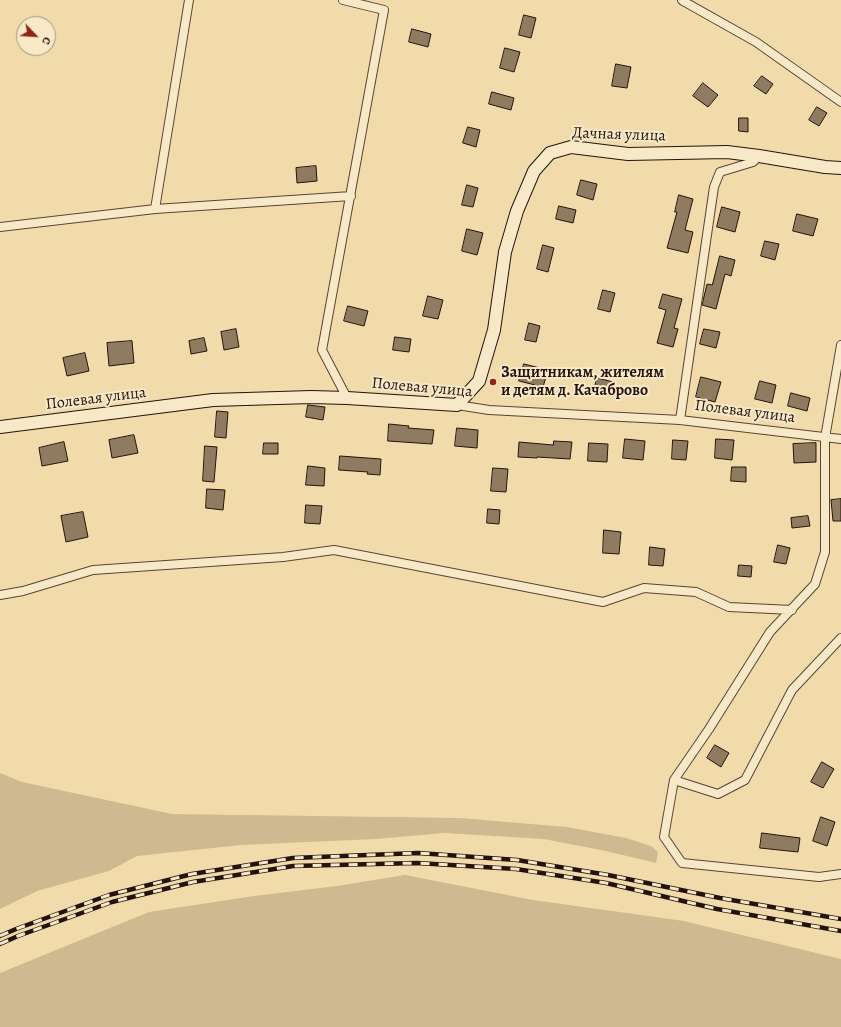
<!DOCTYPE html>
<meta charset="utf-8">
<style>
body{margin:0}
#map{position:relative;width:841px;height:1027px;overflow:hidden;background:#f2dbab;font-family:Alegreya,serif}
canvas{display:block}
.north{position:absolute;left:16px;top:16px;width:40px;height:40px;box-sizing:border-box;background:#f7e8c8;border:1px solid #a2937d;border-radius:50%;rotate:115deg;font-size:11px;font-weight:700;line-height:16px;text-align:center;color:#23130c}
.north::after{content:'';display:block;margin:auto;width:14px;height:18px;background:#8f2418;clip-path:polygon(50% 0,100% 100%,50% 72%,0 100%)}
</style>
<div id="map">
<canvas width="841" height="1027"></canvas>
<div class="north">С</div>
</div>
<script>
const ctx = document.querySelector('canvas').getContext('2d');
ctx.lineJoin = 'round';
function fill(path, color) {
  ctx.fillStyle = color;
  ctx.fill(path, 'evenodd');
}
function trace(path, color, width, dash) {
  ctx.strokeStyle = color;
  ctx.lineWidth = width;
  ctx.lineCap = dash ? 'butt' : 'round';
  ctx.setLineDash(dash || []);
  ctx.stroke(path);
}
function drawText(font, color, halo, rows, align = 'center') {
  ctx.font = font + ' Alegreya,serif';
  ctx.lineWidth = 4;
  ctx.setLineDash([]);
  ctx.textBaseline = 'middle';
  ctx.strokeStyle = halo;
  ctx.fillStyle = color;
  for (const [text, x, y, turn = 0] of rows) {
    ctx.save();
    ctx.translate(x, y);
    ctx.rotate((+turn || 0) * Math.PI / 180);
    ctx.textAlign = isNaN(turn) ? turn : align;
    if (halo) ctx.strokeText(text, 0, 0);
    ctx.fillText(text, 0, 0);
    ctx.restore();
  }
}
fill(new Path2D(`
 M 0,773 L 22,782 L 172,814 L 460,818 L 567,827 L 626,838 L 651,846 L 658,852 L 656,863 L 606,851 L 544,839 L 444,833 L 376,839 L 241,845 L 137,856 L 109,871 L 37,891 L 0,909 Z
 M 405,875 L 533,900 L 684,921 L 841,959 L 841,1027 L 0,1027 L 0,973 L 149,912 L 254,896 L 337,886 Z`), '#cfb990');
const building = new Path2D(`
 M 524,15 L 536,18 L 531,38 L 519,35 Z
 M 412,29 L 431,34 L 428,47 L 409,42 Z
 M 505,48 L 520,52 L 514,72 L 500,68 Z
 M 616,64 L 631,67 L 627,88 L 612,86 Z
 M 762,76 L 773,84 L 766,94 L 754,86 Z
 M 703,83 L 718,95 L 708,107 L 693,96 Z
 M 492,92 L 514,98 L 511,110 L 489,104 Z
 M 817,107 L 827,113 L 819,126 L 809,120 Z
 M 739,118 L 748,118 L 748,132 L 739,131 Z
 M 468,127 L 480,130 L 476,147 L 463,143 Z
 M 316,166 L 317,181 L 297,183 L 296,168 Z
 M 581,180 L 597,184 L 593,200 L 577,195 Z
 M 467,185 L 478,188 L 473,207 L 462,205 Z
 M 679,195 L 693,199 L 685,230 L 693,232 L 688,253 L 667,248 L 677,212 L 675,212 Z
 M 559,206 L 576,210 L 573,223 L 556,219 Z
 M 722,207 L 740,212 L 735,232 L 717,227 Z
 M 797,214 L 818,219 L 813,236 L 793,231 Z
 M 467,229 L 483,233 L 477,255 L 462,251 Z
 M 765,241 L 779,244 L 775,260 L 761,256 Z
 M 543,245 L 554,248 L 548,272 L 537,269 Z
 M 720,256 L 735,260 L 731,276 L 725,274 L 716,309 L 702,305 L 707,284 L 712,285 Z
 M 603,290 L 615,293 L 610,312 L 598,309 Z
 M 663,294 L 682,299 L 674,328 L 678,329 L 673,347 L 657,343 L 666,310 L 659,308 Z
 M 428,296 L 443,300 L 438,319 L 423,316 Z
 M 348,306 L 368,311 L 364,326 L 344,321 Z
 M 529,323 L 540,326 L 536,342 L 525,340 Z
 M 236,329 L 239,347 L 224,350 L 221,332 Z
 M 704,329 L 720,332 L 716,348 L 700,344 Z
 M 395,337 L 411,339 L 409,352 L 393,350 Z
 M 204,338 L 207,351 L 191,354 L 189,341 Z
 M 132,341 L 134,363 L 109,366 L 107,343 Z
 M 85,353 L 89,371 L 67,376 L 63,358 Z
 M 524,364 L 548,370 L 543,387 L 519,381 Z
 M 701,377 L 721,382 L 715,402 L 696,397 Z
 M 597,378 L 613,382 L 610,396 L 594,391 Z
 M 760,381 L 776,385 L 772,403 L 755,399 Z
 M 791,393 L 810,398 L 807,411 L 788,406 Z
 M 308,405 L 325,407 L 323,420 L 306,417 Z
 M 217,411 L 228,412 L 226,438 L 215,437 Z
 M 389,424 L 409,426 L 408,428 L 434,430 L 432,444 L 388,441 Z
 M 457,428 L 478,430 L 477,448 L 455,446 Z
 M 134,435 L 138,453 L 112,458 L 109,440 Z
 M 625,439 L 645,441 L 643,460 L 623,458 Z
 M 716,439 L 734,440 L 732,460 L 715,458 Z
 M 673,440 L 688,441 L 686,460 L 672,459 Z
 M 554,441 L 572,442 L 570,459 L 537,457 L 537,458 L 518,457 L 519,442 L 553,445 Z
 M 64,442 L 68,461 L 42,466 L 39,448 Z
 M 264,443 L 278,443 L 278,454 L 263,454 Z
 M 589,443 L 608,444 L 607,462 L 588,461 Z
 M 816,443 L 816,462 L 794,463 L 793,444 Z
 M 205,446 L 217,447 L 214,482 L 203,481 Z
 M 340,456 L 381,459 L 380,475 L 367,474 L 368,472 L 339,470 Z
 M 308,466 L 325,468 L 324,486 L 306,485 Z
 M 732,467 L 746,467 L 746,482 L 731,481 Z
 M 493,468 L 508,469 L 506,492 L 491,491 Z
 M 207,489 L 225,490 L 223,510 L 206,508 Z
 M 841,499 L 841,521 L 833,521 L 831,500 Z
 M 306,505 L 322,506 L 320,524 L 305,523 Z
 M 488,509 L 500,510 L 499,524 L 487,523 Z
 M 83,512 L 88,537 L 66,542 L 61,516 Z
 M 808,516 L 810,526 L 792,528 L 791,518 Z
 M 604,530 L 621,532 L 619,554 L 603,553 Z
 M 778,545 L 790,548 L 786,564 L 774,562 Z
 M 650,547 L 665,549 L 663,566 L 649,565 Z
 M 739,565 L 752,566 L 751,577 L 738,576 Z
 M 715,745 L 729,753 L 721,767 L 707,758 Z
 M 822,762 L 834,769 L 823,788 L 811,782 Z
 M 821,817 L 835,822 L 827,846 L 813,841 Z
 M 762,833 L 800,838 L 798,852 L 760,848 Z`);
fill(building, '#8f7b5f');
trace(building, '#23130c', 1);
const street = new Path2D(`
 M 343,0 L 384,10 L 322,350 L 347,398
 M 682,0 L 683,1 L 756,42 L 841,102
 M 155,209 L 189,0
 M 0,227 L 155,209 L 351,196
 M 841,345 L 825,438 L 825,552 L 815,584 L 770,632 L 709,729 L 674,780 L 664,837 L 682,863 L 819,877 L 841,874
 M 457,405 L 489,410 L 680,420 L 841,439
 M 680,420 L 714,187 L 720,172 L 753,162 L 759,156
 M 0,595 L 23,591 L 93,570 L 283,557 L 334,550 L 603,602 L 644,588 L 696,592 L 729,607 L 792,610
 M 674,780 L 718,794 L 745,780 L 792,690 L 841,638`);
const secondary = new Path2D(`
 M 0,427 L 213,400 L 311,397 L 347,398 L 457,405 L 479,381 L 494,330 L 505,252 L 517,211 L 534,171 L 550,153 L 571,147 L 628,154 L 727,152 L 759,156 L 825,167 L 841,168`);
trace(street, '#574534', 10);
trace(secondary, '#23130c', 14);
trace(street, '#f7e8c8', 8);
trace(secondary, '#f7e8c8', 12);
const rail = new Path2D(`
 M 0,936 L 16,929 L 109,895 L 192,874 L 293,858 L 418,853 L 517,860 L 608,875 L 720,898 L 841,919
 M 0,944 L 18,936 L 112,902 L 193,882 L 293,866 L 417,863 L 516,869 L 606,883 L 717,909 L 841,931`);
trace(rail, '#23130c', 4.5);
trace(rail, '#f7e8c8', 3, [9]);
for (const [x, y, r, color] of [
 [493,382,4,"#8f2418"]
]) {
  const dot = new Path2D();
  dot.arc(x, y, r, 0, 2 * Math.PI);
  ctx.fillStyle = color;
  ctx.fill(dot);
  trace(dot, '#f7e8c8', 1.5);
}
drawText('16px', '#23130c', '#f7e8c8', [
 ["Дачная улица",619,135,2],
 ["Полевая улица",422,388,5],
 ["Полевая улица",96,399,-7],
 ["Полевая улица",745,412,7]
]);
drawText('bold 16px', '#23130c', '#f7e8c8', [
 ["Защитникам, жителям",501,373],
 ["и детям д. Качаброво",501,391]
], 'left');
</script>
